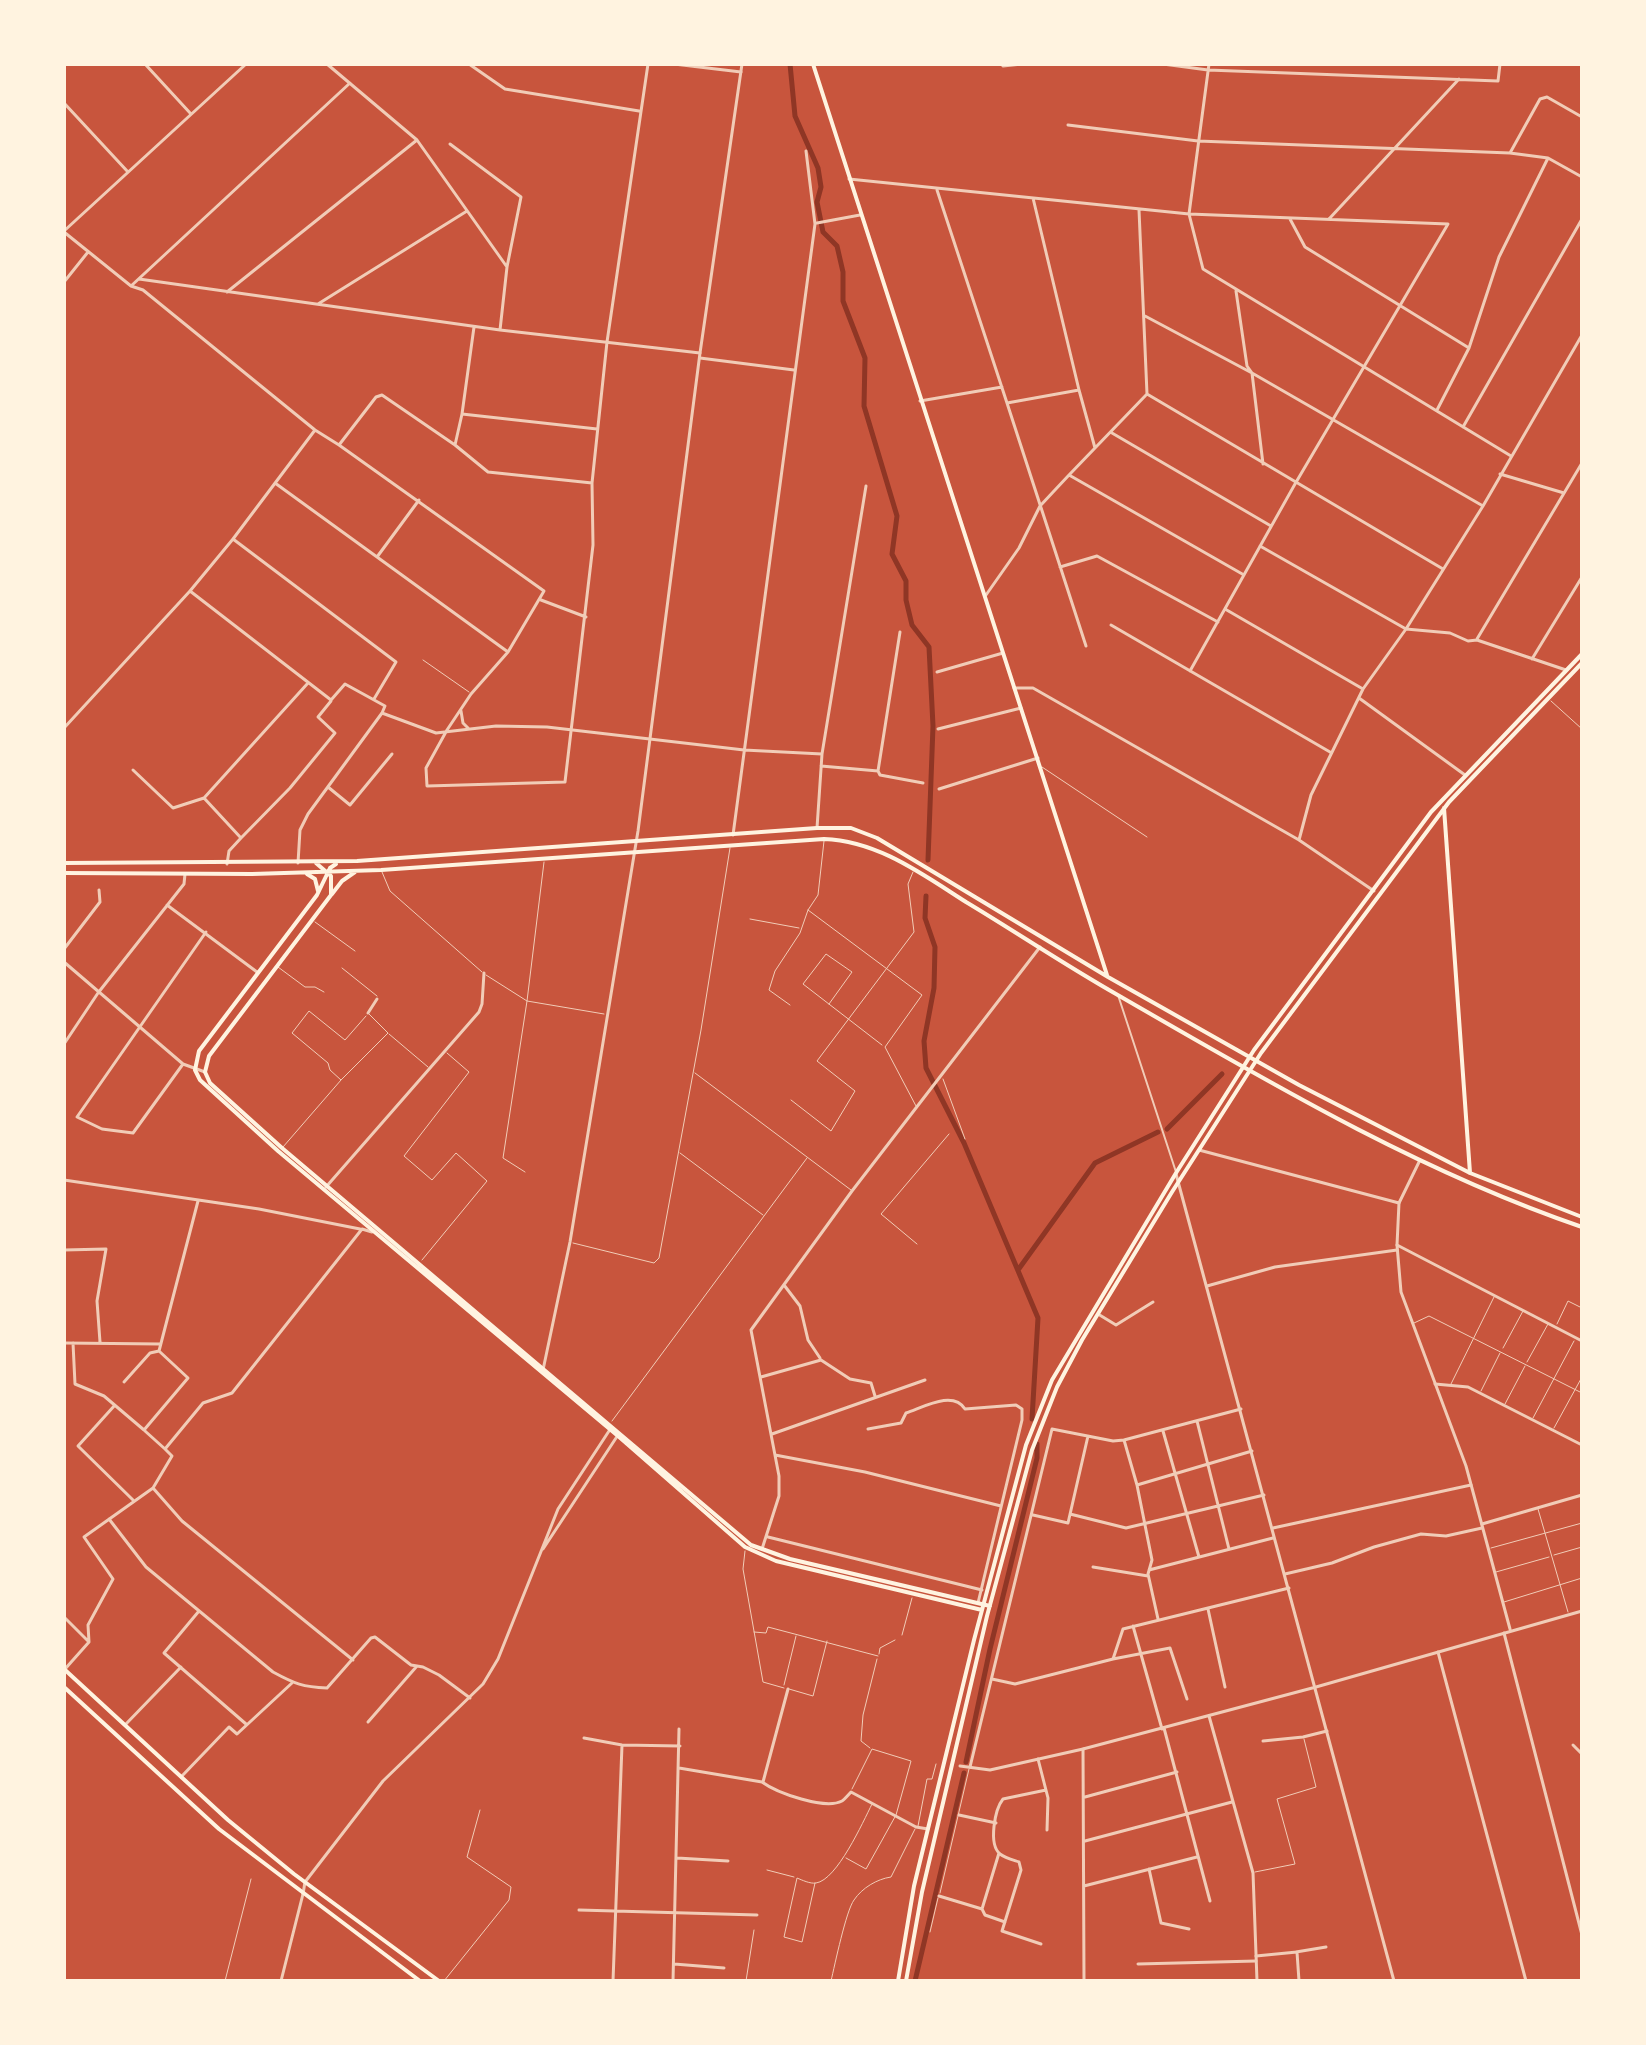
<!DOCTYPE html>
<style>
body{margin:0}
#map{position:relative;width:1646px;height:2045px;overflow:hidden;background:#c8553d;font-family:"Source Sans 3",sans-serif}
canvas{display:block}
.frame{position:absolute;inset:0;border:66px solid #fff3e0;pointer-events:none}
</style>
<div id="map">
<canvas width="1646" height="2045"></canvas>
<div class="frame"></div>
</div>
<script>
const ctx = document.querySelector('canvas').getContext('2d');
ctx.lineJoin = 'round';
function trace(path, color, width, dash) {
  ctx.strokeStyle = color;
  ctx.lineWidth = width;
  ctx.lineCap = dash ? 'butt' : 'round';
  ctx.setLineDash(dash || []);
  ctx.stroke(path);
}
trace(new Path2D(`
 M 790,64 L 795,116 L 818,168 L 821,187 L 817,202 L 823,232 L 837,246 L 843,272 L 843,301 L 865,358 L 864,406 L 897,516 L 892,554 L 906,581 L 906,600 L 912,625 L 929,647 L 933,726 L 928,860
 M 926,896 L 925,918 L 935,947 L 934,988 L 924,1041 L 926,1068 L 964,1143 L 1038,1318 L 1032,1419
 M 1167,1129 L 1222,1074
 M 1018,1270 L 1095,1163 L 1158,1132
 M 966,1762 L 990,1649 L 1037,1458 L 1037,1444
 M 915,1981 L 964,1773`), '#8f3625', 5);
trace(new Path2D(`
 M 423,660 L 469,692
 M 1551,701 L 1582,729
 M 1042,767 L 1147,837
 M 382,872 L 390,891 L 482,972
 M 808,910 L 922,995 L 885,1047 L 916,1106
 M 750,919 L 799,928
 M 315,922 L 355,951
 M 278,967 L 305,987 L 315,987 L 324,992
 M 342,968 L 377,996
 M 486,975 L 527,1001 L 604,1014
 M 829,1004 L 852,972 L 826,954 L 803,984 L 882,1045
 M 790,1005 L 769,990 L 775,971 L 800,933 L 808,910 L 818,895 L 824,841
 M 389,1034 L 428,1067
 M 695,1073 L 851,1190
 M 943,1079 L 965,1139
 M 341,1080 L 388,1033 L 369,1014
 M 791,1100 L 831,1131 L 855,1091 L 817,1061 L 914,932 L 908,884 L 913,872
 M 283,1147 L 341,1080 L 330,1070 L 328,1063 L 292,1033 L 309,1011 L 345,1040 L 366,1016
 M 680,1153 L 763,1215
 M 525,1172 L 503,1158 L 527,1001 L 544,862
 M 573,1243 L 654,1263 L 659,1258 L 701,1030 L 730,848
 M 917,1244 L 881,1214 L 949,1134
 M 422,1260 L 487,1181 L 456,1153 L 432,1180 L 404,1156 L 469,1072 L 447,1053
 M 1414,1323 L 1429,1316 L 1582,1393
 M 1557,1324 L 1568,1301 L 1582,1308
 M 1503,1348 L 1523,1311
 M 1527,1362 L 1548,1324
 M 1451,1384 L 1494,1297
 M 1481,1391 L 1500,1353
 M 1505,1404 L 1525,1366
 M 1533,1418 L 1574,1341
 M 612,1421 L 807,1158
 M 1554,1428 L 1582,1377
 M 1538,1509 L 1568,1612
 M 1491,1548 L 1582,1523
 M 745,1551 L 743,1569 L 763,1682 L 784,1688
 M 1554,1555 L 1582,1547
 M 1496,1572 L 1549,1557
 M 1504,1602 L 1582,1578
 M 754,1632 L 766,1633 L 768,1627 L 878,1656
 M 902,1635 L 912,1598
 M 879,1654 L 880,1648 L 895,1640
 M 784,1685 L 796,1636
 M 789,1689 L 813,1696 L 827,1641
 M 870,1748 L 861,1741 L 863,1715 L 877,1659
 M 918,1826 L 927,1779 L 932,1779 L 936,1764
 M 846,1858 L 866,1869 L 896,1815 L 911,1761 L 872,1749 L 852,1789
 M 767,1870 L 794,1877
 M 1255,1872 L 1295,1864 L 1277,1799 L 1316,1787 L 1304,1739
 M 815,1883 L 802,1942 L 784,1937 L 797,1878 C 802,1880 810,1884 816,1883 C 837,1880 863,1822 872,1804
 M 940,1893 L 969,1769
 M 930,1932 L 938,1898
 M 225,1981 L 251,1879
 M 444,1981 L 509,1900 L 511,1887 L 467,1857 L 480,1810
 M 746,1981 L 754,1930
 M 831,1981 C 835,1964 846,1911 854,1900 C 862,1888 877,1879 891,1877 L 915,1829`), '#f1ccb7', 1);
trace(new Path2D(`
 M 1118,995 L 1176,1172`), '#f1ccb7', 2);
trace(new Path2D(`
 M 145,64 L 191,114
 M 327,64 L 417,140 L 507,267
 M 469,64 L 505,89 L 639,111
 M 674,64 L 741,72
 M 1002,64 L 1003,66 L 1022,64
 M 1163,64 L 1208,70 L 1498,81 L 1500,64
 M 1209,64 L 1189,214 L 1203,269 L 1511,456
 M 64,103 L 128,172
 M 1068,125 L 1198,141 L 1510,153 L 1548,158 L 1582,177
 M 450,144 L 521,197 L 507,267 L 500,330
 M 1510,153 L 1540,99 L 1547,97 L 1582,117
 M 849,179 L 1189,214 L 1448,224 L 1295,484 L 1190,671
 M 937,190 L 1007,403
 M 1033,198 L 1079,390 L 1007,403 L 1086,646
 M 1290,219 L 1305,247 L 1469,348
 M 1329,219 L 1459,79
 M 817,223 L 860,215
 M 64,231 L 246,64
 M 64,232 L 131,286 L 143,290 L 315,430 L 339,445 L 376,397 L 382,395 L 455,445 L 488,472 L 592,483
 M 139,279 L 500,330 L 700,353
 M 64,282 L 88,252
 M 131,286 L 350,83
 M 1236,291 L 1247,366 L 1252,373 L 1263,464
 M 227,292 L 417,140
 M 318,304 L 467,211
 M 1145,316 L 1252,373 L 1483,506
 M 700,358 L 794,370
 M 1079,390 L 1095,448
 M 1147,394 L 1443,569
 M 920,401 L 1002,387
 M 1437,410 L 1469,348 L 1499,257 L 1548,158
 M 462,414 L 474,327
 M 1463,427 L 1582,219
 M 1112,433 L 1271,526
 M 339,445 L 544,591 L 508,652
 M 455,445 L 462,414 L 597,429
 M 1500,474 L 1564,493
 M 1069,475 L 1147,394 L 1139,210
 M 275,483 L 508,652 L 471,694 L 447,730 L 426,768 L 427,786 L 565,782 L 593,545 L 592,483 L 607,342 L 648,64
 M 233,539 L 396,662 L 374,699
 M 1260,546 L 1406,629 L 1450,633 L 1468,641 L 1477,640 L 1566,670
 M 377,557 L 419,500
 M 1060,567 L 1097,556 L 1218,622
 M 190,591 L 331,700 L 345,684 L 385,706 L 382,713 L 308,814 L 300,830 L 298,863
 M 986,595 L 1019,548 L 1040,506 L 1069,475 L 1244,575
 M 541,600 L 586,617
 M 1225,609 L 1363,689
 M 1111,625 L 1330,752
 M 1477,639 L 1582,463
 M 1532,659 L 1582,577
 M 937,672 L 1003,653
 M 1014,688 L 1033,688 L 1299,840 L 1374,891
 M 1359,698 L 1465,775
 M 461,711 L 463,723 L 468,728
 M 382,713 L 436,733 L 496,726 L 547,727 L 744,750 L 822,754
 M 64,728 L 190,591 L 233,539 L 315,430
 M 938,729 L 1021,708
 M 821,766 L 878,771 L 900,632
 M 133,770 L 173,808 L 204,798
 M 878,771 L 880,775 L 923,783
 M 328,787 L 350,805 L 392,754
 M 939,789 L 1038,758
 M 817,828 L 822,754 L 866,486
 M 733,835 L 815,224 L 806,151
 M 241,838 L 290,788 L 335,733 L 318,717 L 331,701
 M 1299,840 L 1311,795 L 1363,689 L 1406,629 L 1483,506 L 1582,335
 M 227,864 L 229,851 L 241,838 L 204,798 L 308,683
 M 167,905 L 257,972
 M 64,949 L 100,902 L 99,890
 M 64,962 L 183,1064 L 205,1072
 M 368,1013 L 377,999
 M 64,1044 L 98,993 L 184,884 L 185,874
 M 183,1064 L 133,1133 L 102,1129 L 77,1117 L 206,932
 M 1199,1150 L 1399,1203
 M 64,1180 L 259,1209 L 360,1229
 M 326,1187 L 479,1012 L 482,1004 L 484,973
 M 1397,1245 L 1582,1341
 M 64,1250 L 106,1249 L 97,1301 L 100,1342
 M 784,1285 L 800,1306 L 808,1340 L 820,1358
 M 1207,1286 L 1275,1267 L 1397,1250
 M 1098,1314 L 1116,1325 L 1153,1302
 M 64,1343 L 160,1344
 M 73,1343 L 75,1384 L 104,1396 L 144,1430 L 188,1378 L 159,1351 L 198,1201
 M 761,1377 L 821,1360 L 850,1379 L 871,1383 L 875,1396
 M 124,1382 L 150,1353 L 159,1351
 M 1435,1384 L 1468,1387 L 1582,1445
 M 115,1405 L 78,1446 L 133,1500
 M 1197,1421 L 1229,1549
 M 868,1429 L 901,1423 L 906,1413 C 924,1407 953,1390 965,1409 L 1016,1405 L 1022,1409 L 1022,1420 L 978,1603
 M 145,1431 L 165,1449 L 203,1403 L 232,1393 L 362,1229 L 372,1232
 M 1163,1431 L 1199,1557
 M 772,1434 L 925,1380
 M 1124,1440 L 1137,1485 L 1152,1560 L 1148,1574 L 1158,1619
 M 775,1455 L 865,1472 L 1001,1506
 M 1137,1485 L 1252,1451
 M 153,1488 L 182,1521 L 353,1660
 M 1070,1514 L 1126,1528 L 1264,1495
 M 1033,1515 L 1068,1523 L 1088,1436
 M 109,1519 L 146,1567 L 273,1672 C 295,1684 303,1687 327,1688 L 371,1638 L 375,1637 L 411,1665 L 423,1667 L 439,1675 L 470,1698
 M 1482,1524 L 1582,1495
 M 1273,1528 L 1471,1485
 M 768,1537 L 982,1590
 M 762,1549 L 779,1496 L 779,1476 L 751,1330 L 852,1191 L 1040,947
 M 1093,1567 L 1148,1576
 M 1149,1570 L 1273,1538
 M 1285,1574 L 1332,1563 L 1374,1547 L 1421,1534 L 1446,1536 L 1482,1528
 M 1208,1609 L 1225,1687
 M 199,1611 L 164,1653 L 246,1724
 M 64,1617 L 88,1641
 M 1133,1626 L 1162,1729
 M 1504,1633 L 1582,1935
 M 1438,1652 L 1526,1981
 M 1113,1659 L 1170,1648 L 1187,1699
 M 65,1669 L 89,1642 L 88,1625 L 113,1579 L 84,1537 L 153,1488 L 172,1456 L 165,1449
 M 1582,1677 L 1582,1681
 M 992,1679 L 1015,1684 L 1113,1659 L 1123,1629 L 1289,1588
 M 368,1722 L 417,1666
 M 125,1725 L 181,1667
 M 1164,1728 L 1210,1901
 M 584,1738 L 622,1745 L 680,1746
 M 1263,1741 L 1303,1737 L 1327,1731
 M 1573,1745 L 1582,1754
 M 1083,1749 L 1084,1981
 M 1038,1759 L 1048,1798 L 1047,1830
 M 970,1767 L 1052,1429 L 1113,1441 L 1124,1440 L 1241,1409
 M 679,1768 L 762,1782 C 777,1793 825,1810 842,1801 C 844,1800 850,1793 851,1792 L 916,1827 L 928,1829
 M 181,1777 L 229,1727 L 237,1734 L 292,1683
 M 763,1782 L 788,1689
 M 1085,1797 L 1177,1772
 M 959,1815 L 996,1823
 M 1085,1841 L 1232,1802
 M 677,1858 L 728,1861
 M 1149,1869 L 1161,1923 L 1189,1929
 M 1084,1886 L 1197,1857
 M 939,1896 L 982,1909 L 985,1915 L 1005,1922
 M 982,1909 L 999,1853
 M 579,1910 L 757,1915
 M 1041,1944 L 1002,1931 L 1021,1870 L 1019,1862 C 1013,1860 1005,1858 1000,1854 C 988,1844 995,1809 1003,1799 L 1046,1790
 M 1296,1952 L 1326,1947
 M 1256,1956 L 1297,1952 L 1299,1981
 M 674,1964 L 724,1968
 M 1138,1964 L 1256,1961
 M 281,1981 L 303,1894
 M 613,1981 L 622,1745
 M 673,1981 L 679,1729`), '#f1ccb7', 3);
trace(new Path2D(`
 M 1420,1160 L 1399,1203 L 1397,1245 L 1401,1292 L 1466,1466 L 1510,1629
 M 1176,1174 L 1394,1981
 M 543,1370 L 570,1242 L 638,831 L 700,353 L 742,64
 M 543,1549 L 618,1435
 M 1209,1716 L 1253,1873 L 1257,1981
 M 960,1766 L 990,1770 L 1083,1749 L 1316,1687 L 1582,1611
 M 303,1894 L 305,1882 L 383,1781 L 483,1684 L 498,1659 L 558,1509 L 609,1431`), '#f1ccb7', 3);
trace(new Path2D(`
 M 813,64 L 1107,975
 M 1444,808 L 1470,1173
 M 64,863 L 357,861 L 817,828 L 851,828 L 877,838 L 1108,977 L 1299,1085 L 1470,1173 L 1582,1217
 M 316,863 L 331,876 L 331,895 L 209,1056 L 205,1072 L 210,1083 L 282,1148 L 751,1545 L 790,1559 L 990,1606
 M 336,864 L 330,868 L 317,895 L 199,1051 L 195,1070 L 200,1080 L 278,1151 L 618,1436 L 745,1547 L 776,1561 L 982,1610
 M 64,873 L 252,874 L 381,870 L 824,839 C 878,841 922,874 966,902 C 1016,932 1065,965 1116,994 C 1265,1080 1418,1171 1582,1227
 M 307,874 L 315,879 L 318,891
 M 332,894 L 342,881 L 355,872
 M 898,1981 L 914,1886 L 974,1640 L 1026,1445 L 1052,1380 L 1176,1173 L 1254,1050 L 1431,812 L 1582,654
 M 906,1981 L 922,1892 L 987,1616 L 1032,1450 L 1057,1387 L 1082,1340 L 1172,1192 L 1261,1053 L 1449,802 L 1582,663`), '#fff3e0', 4);
trace(new Path2D(`
 M 64,1669 L 228,1820 L 294,1874 L 439,1981
 M 64,1687 L 219,1829 L 420,1981`), '#fff3e0', 4);
</script>
